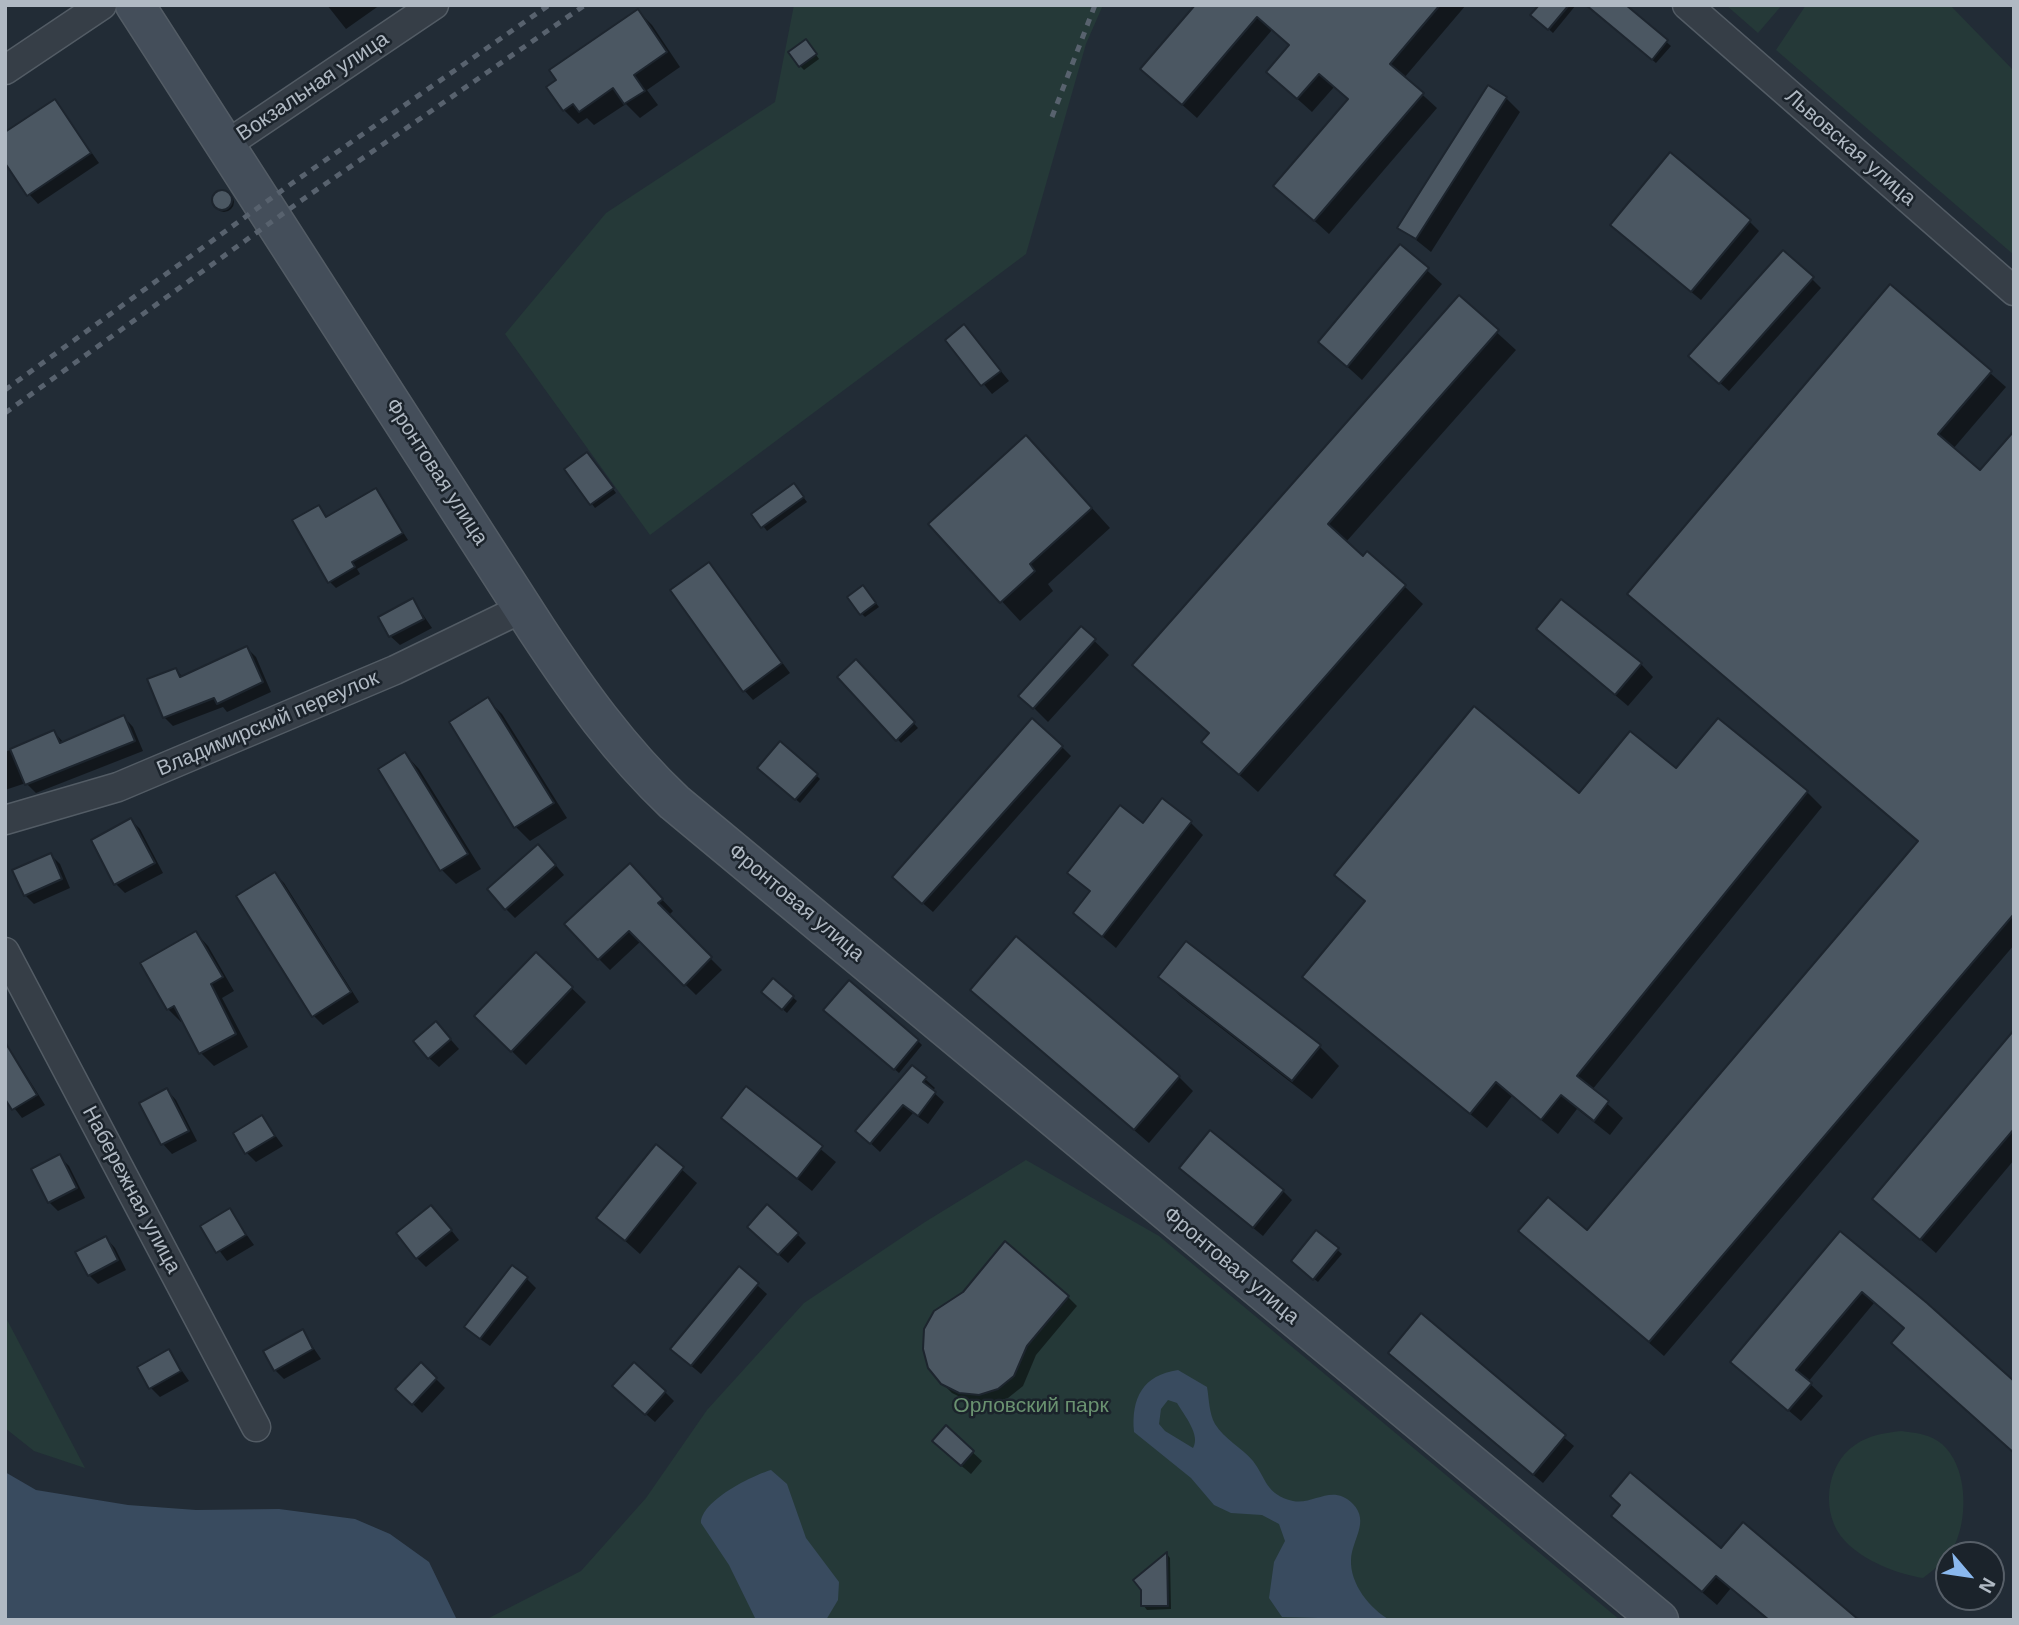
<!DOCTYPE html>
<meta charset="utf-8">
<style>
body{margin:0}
#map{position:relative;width:2019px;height:1625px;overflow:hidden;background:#222c36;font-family:Helvetica,sans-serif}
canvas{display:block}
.frame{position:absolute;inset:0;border:7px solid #b0b9c3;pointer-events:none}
.north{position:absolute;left:1935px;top:1541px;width:70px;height:70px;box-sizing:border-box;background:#1b232b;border:2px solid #575f68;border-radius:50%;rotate:119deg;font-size:19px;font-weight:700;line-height:28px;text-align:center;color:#b0b9c3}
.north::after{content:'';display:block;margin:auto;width:24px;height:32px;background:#8ab8ee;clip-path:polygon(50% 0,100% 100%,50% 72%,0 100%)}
</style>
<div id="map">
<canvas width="2019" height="1625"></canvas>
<div class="frame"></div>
<div class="north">N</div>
</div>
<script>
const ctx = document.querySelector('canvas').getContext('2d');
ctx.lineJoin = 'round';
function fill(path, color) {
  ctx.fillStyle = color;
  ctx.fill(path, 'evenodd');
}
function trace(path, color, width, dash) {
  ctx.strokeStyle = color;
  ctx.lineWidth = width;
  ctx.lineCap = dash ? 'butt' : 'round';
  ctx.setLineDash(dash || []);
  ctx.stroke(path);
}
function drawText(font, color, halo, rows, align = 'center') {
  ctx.font = font + ' Helvetica,sans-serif';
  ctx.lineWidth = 5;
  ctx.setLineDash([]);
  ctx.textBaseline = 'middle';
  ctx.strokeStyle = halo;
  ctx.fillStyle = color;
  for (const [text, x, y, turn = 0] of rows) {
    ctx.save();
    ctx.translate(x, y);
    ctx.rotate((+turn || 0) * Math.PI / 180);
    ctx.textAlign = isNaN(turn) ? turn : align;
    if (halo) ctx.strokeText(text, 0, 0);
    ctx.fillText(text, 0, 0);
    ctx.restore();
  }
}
fill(new Path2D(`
 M 794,5 L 1103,5 L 1086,44 L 1026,254 L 650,535 L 505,334 L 606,213 L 775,102 Z
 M 1726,5 L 1782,5 L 1758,33 Z
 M 1806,5 L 1950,5 L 2014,71 L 2014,255 L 1776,50 Z
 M 1026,1160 L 1159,1236 L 1620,1620 L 485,1620 L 581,1571 L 646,1498 L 707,1410 L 804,1303 L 925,1222 Z
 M 5,1316 L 85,1468 L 34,1451 L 5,1428 Z
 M 1901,1431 C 1916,1433 1930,1434 1942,1444 C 1967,1466 1968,1514 1956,1542 C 1949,1558 1936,1568 1923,1578 C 1897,1574 1864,1561 1845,1541 C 1820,1515 1825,1465 1855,1445 C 1869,1435 1884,1433 1901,1431 Z`), '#253938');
fill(new Path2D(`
 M 1178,1370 L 1207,1387 C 1209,1398 1209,1414 1215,1424 C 1224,1439 1242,1448 1253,1461 C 1266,1478 1266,1495 1293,1501 C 1315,1505 1332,1483 1353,1504 C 1370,1522 1352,1539 1351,1560 C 1350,1584 1370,1609 1390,1620 L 1282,1617 L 1269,1598 L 1274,1562 L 1285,1541 L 1279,1524 L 1262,1515 L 1231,1513 L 1214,1505 L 1191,1478 L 1134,1432 C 1131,1398 1143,1375 1178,1370 ZM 1168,1400 L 1177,1403 C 1184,1415 1201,1435 1193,1448 L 1165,1431 L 1159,1424 L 1161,1409 Z
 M 771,1470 L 787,1484 L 806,1538 L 839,1582 L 838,1600 L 826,1620 L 756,1620 L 729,1565 L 701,1523 C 701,1501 751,1476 771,1470 Z
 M 5,1472 L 36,1490 L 128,1505 L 196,1510 L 279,1509 L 355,1519 L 390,1534 L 429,1562 L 457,1620 L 5,1620 Z`), '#394b5f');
fill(new Path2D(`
 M 327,5 L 380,5 L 346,29 Z
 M 1197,5 L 1466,5 L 1404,78 L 1437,108 L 1329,234 L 1276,186 L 1349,100 L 1334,87 L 1312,112 L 1283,86 L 1291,46 L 1272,30 L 1197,118 L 1142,69 Z
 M 1541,5 L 1576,5 L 1553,33 L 1533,15 Z
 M 1588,5 L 1624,5 L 1671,46 L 1656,63 Z
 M 638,11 L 652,25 L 680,67 L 647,90 L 658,105 L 640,118 L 626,104 L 594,125 L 587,118 L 578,124 L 564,110 Z
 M 810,46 L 819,59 L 804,70 L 800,66 Z
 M 1506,98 L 1520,112 L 1431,252 L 1400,227 Z
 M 55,101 L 99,163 L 38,204 L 29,194 Z
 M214 202a10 10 0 1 1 20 0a10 10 0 1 1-20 0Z
 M 1749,221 L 1759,231 L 1701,300 L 1621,234 Z
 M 1400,246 L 1442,284 L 1362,380 L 1320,342 Z
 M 1812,279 L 1821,288 L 1729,391 L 1700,365 Z
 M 1891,286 L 2006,387 L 1953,449 L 1981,473 L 2014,438 L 2014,945 L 1664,1356 L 1521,1231 L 1587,1232 L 1919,843 L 1644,608 Z
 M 1459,298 L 1516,350 L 1346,542 L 1404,586 L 1423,604 L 1258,792 L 1203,742 L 1210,734 L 1153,683 Z
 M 964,326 L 1009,381 L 992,394 L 947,340 Z
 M 1045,456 L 1110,528 L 1048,584 L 1053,591 L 1020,621 L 931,524 Z
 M 591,458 L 616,493 L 595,508 L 566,470 Z
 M 376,490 L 408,540 L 357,569 L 360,574 L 336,588 L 330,582 L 319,507 L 328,518 Z
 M 798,490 L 807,502 L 767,531 L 754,514 Z
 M 709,564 L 790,673 L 753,700 L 744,690 Z
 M 867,592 L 879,607 L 865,617 L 861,613 Z
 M 413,600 L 432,628 L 400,645 L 390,636 Z
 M 1081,628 L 1109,655 L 1048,722 L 1021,695 Z
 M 1551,641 L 1641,664 L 1653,677 L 1628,706 Z
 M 247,648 L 256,657 L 271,692 L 227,712 L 223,707 L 173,726 L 164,717 L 176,670 L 183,677 Z
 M 856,661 L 918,728 L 901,743 L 839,677 Z
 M 488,700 L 502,714 L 567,818 L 530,841 L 516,827 Z
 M 124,717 L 133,727 L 143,751 L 36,793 L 26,783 L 5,790 L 5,752 L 54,732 L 64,743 Z
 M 1062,747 L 1071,756 L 933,912 L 903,886 Z
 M 405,754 L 419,769 L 481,869 L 456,884 L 442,870 L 380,770 Z
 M 763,771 L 816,775 L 820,779 L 800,803 Z
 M 1676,771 L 1807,792 L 1822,807 L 1592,1090 L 1623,1118 L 1610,1135 L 1577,1109 L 1558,1134 L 1512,1096 L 1487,1128 L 1304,977 L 1366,903 L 1336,875 Z
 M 131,820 L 140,829 L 163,873 L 125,893 L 116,884 L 93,841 Z
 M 1191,823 L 1203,835 L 1116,948 L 1075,913 L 1091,892 L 1070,873 L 1143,826 Z
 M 51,855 L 60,864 L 70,888 L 34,904 L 25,895 Z
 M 547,855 L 564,875 L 515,918 L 506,909 Z
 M 275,874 L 284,883 L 359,1002 L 323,1025 L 314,1016 L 238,897 Z
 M 641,877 L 673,911 L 668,916 L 722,970 L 696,995 L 641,941 L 610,970 L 599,959 Z
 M 196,933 L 208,946 L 234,991 L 222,998 L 248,1047 L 214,1066 L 201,1053 L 183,1020 L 181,1022 L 168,1009 Z
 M 1187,943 L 1320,1047 L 1339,1066 L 1312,1099 L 1180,996 L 1161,977 Z
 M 536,954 L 586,1002 L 526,1065 L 476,1016 Z
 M 773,980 L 797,1001 L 787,1013 L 763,992 Z
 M 972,990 L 1179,1077 L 1193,1091 L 1149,1143 Z
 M 830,1014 L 918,1041 L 922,1045 L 899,1073 Z
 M 445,1033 L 459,1049 L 439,1067 L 429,1058 Z
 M 2014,1033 L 2014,1160 L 1936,1253 L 1874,1199 Z
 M 5,1042 L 45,1105 L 22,1118 L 5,1096 Z
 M 912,1067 L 935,1088 L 932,1091 L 944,1102 L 928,1124 L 913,1113 L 880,1152 L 867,1140 Z
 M 747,1088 L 836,1162 L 812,1191 L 723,1118 Z
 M 167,1090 L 176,1100 L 197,1141 L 172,1154 L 163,1144 L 141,1103 Z
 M 262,1117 L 283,1146 L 256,1162 L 247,1153 Z
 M 656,1147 L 697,1183 L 640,1254 L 599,1218 Z
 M 59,1156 L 69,1166 L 85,1198 L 58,1211 L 49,1202 Z
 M 1191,1177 L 1283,1191 L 1292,1200 L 1263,1236 Z
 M 229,1210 L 254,1245 L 227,1261 L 202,1227 Z
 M 440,1216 L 459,1240 L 426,1267 L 417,1258 Z
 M 1316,1232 L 1342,1254 L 1318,1282 L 1297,1265 Z
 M 797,1234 L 806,1243 L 788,1263 L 758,1236 Z
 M 1841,1234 L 1906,1329 L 1874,1303 L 1808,1382 L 1823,1396 L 1801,1421 L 1745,1374 Z
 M 106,1238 L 115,1248 L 126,1270 L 98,1284 L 89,1275 Z
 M 739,1269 L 767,1294 L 701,1374 L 682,1358 Z
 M 527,1279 L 536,1288 L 490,1346 L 476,1336 Z
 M 1068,1297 L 1077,1306 L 1036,1355 L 1023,1386 L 1008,1398 L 989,1404 L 970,1402 L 952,1393 L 942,1383 Z
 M 1422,1316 L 1574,1446 L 1543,1483 L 1399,1362 Z
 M 302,1331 L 321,1359 L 284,1379 L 275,1370 Z
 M 169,1352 L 189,1381 L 160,1397 L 151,1388 Z
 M 421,1364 L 445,1388 L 422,1413 L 398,1389 Z
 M 665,1392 L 674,1401 L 655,1422 L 624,1395 Z
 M 946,1428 L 982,1461 L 971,1474 L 943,1450 Z
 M 1613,1516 L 1721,1551 L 1856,1620 L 1768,1620 L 1731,1588 L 1717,1605 Z
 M 1167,1554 L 1170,1558 L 1171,1609 L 1147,1610 L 1143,1605 Z`), '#0007');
const building = new Path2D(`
 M 1195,5 L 1440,5 L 1390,64 L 1424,93 L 1314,221 L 1273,186 L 1348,99 L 1319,74 L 1297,99 L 1266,72 L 1289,45 L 1257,17 L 1182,105 L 1140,69 Z
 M 1539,5 L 1569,5 L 1548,30 L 1530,15 Z
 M 1586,5 L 1626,5 L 1668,40 L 1652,60 Z
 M 638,9 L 667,52 L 634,75 L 645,91 L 624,104 L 613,88 L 579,112 L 573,104 L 563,111 L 546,87 L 556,80 L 549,70 Z
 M 806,39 L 817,54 L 799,67 L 788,52 Z
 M 1488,85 L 1507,97 L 1416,239 L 1397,228 Z
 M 55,99 L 91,153 L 27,196 L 5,163 L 5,132 Z
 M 1670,152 L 1751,220 L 1691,292 L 1610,225 Z
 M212 200a10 10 0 1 1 20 0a10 10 0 1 1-20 0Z
 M 1400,244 L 1429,268 L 1347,367 L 1318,342 Z
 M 1783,250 L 1814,277 L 1719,384 L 1688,356 Z
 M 1890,284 L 1992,371 L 1938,434 L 1980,470 L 2014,431 L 2014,914 L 1649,1342 L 1518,1231 L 1548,1197 L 1587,1230 L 1918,841 L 1627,594 Z
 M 1459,295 L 1499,330 L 1328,524 L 1363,556 L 1367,551 L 1406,585 L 1239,775 L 1201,742 L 1209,733 L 1132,665 Z
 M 964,324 L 1001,371 L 981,386 L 945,340 Z
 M 1026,435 L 1092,508 L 1030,564 L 1035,571 L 1000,603 L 928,524 Z
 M 587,452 L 614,488 L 590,505 L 564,469 Z
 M 794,483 L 804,497 L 761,528 L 751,514 Z
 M 376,488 L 403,533 L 352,562 L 355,567 L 328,583 L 292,520 L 319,505 L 326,517 Z
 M 709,562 L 782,663 L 743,692 L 670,590 Z
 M 863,585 L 876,603 L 860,615 L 847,597 Z
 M 413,598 L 424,619 L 389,637 L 378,617 Z
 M 1561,599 L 1642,663 L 1615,695 L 1536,629 Z
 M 1081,626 L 1096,639 L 1033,709 L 1018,696 Z
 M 247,646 L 263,682 L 217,704 L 214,698 L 163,718 L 147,679 L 176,668 L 180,677 Z
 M 856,659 L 915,722 L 896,741 L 837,677 Z
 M 488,697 L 554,803 L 514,828 L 449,722 Z
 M 1474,706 L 1579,793 L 1630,731 L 1676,768 L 1718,718 L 1808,791 L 1577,1076 L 1609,1101 L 1594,1121 L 1561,1095 L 1541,1120 L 1496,1082 L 1470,1114 L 1302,977 L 1365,901 L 1334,875 Z
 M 124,715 L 135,741 L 25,785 L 10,749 L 54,730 L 60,743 Z
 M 1032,718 L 1063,746 L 922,904 L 892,877 Z
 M 780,741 L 818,774 L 795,800 L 757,768 Z
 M 405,752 L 468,854 L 440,871 L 378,769 Z
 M 1162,798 L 1192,821 L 1102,937 L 1073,913 L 1090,891 L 1067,873 L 1120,805 L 1143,823 Z
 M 131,818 L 155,863 L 114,885 L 91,840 Z
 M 538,844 L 556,865 L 505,910 L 487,889 Z
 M 51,853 L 62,879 L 24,896 L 12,870 Z
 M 630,863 L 663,899 L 658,903 L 712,957 L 684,986 L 629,931 L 598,960 L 564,924 Z
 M 275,872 L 351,992 L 312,1017 L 236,896 Z
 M 196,931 L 223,977 L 211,984 L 236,1034 L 199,1054 L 174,1006 L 167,1010 L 140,963 Z
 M 1016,936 L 1180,1076 L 1134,1130 L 970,990 Z
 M 1186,941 L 1321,1045 L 1292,1081 L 1158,977 Z
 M 536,952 L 573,987 L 511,1052 L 474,1016 Z
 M 773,978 L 794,996 L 782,1010 L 761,992 Z
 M 849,980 L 919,1040 L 894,1070 L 823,1010 Z
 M 436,1021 L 451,1039 L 428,1059 L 413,1041 Z
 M 2014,1030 L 2014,1129 L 1920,1240 L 1872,1199 Z
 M 5,1042 L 37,1095 L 12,1110 L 5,1099 Z
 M 912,1065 L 927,1077 L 923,1082 L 936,1092 L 918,1116 L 903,1105 L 870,1144 L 855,1131 Z
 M 746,1086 L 823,1146 L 797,1179 L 721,1118 Z
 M 167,1088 L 189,1131 L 161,1145 L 139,1103 Z
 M 262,1115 L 275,1136 L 245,1154 L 233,1133 Z
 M 1210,1130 L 1284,1190 L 1253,1228 L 1179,1168 Z
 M 656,1144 L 684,1167 L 625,1241 L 596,1218 Z
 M 60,1154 L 77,1188 L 48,1203 L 31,1169 Z
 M 767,1204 L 799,1233 L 778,1255 L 747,1227 Z
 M 431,1205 L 452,1230 L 416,1259 L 396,1233 Z
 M 230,1208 L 246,1235 L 216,1253 L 200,1226 Z
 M 1316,1230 L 1339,1248 L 1313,1280 L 1291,1261 Z
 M 1840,1231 L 1927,1303 L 2014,1381 L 2014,1453 L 1891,1343 L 1904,1328 L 1862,1292 L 1796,1370 L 1812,1383 L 1788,1411 L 1730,1362 Z
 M 106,1236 L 118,1260 L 88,1276 L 75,1252 Z
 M 1005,1241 L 1069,1296 L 1027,1346 L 1014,1376 L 998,1389 L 979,1395 L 959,1393 L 941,1384 L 928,1368 L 923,1349 L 924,1329 L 934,1311 L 963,1292 Z
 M 512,1265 L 528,1277 L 480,1339 L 464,1327 Z
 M 739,1266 L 759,1283 L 691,1366 L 670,1349 Z
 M 1421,1313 L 1566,1435 L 1533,1475 L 1388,1353 Z
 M 303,1329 L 313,1349 L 274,1371 L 263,1351 Z
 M 169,1349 L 181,1371 L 149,1389 L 137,1367 Z
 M 421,1362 L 437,1378 L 412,1405 L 395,1389 Z
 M 634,1362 L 666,1391 L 645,1415 L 612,1386 Z
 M 946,1425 L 974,1451 L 961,1466 L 932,1441 Z
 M 1630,1472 L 1721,1548 L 1743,1522 L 1859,1620 L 1769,1620 L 1716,1576 L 1702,1592 L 1611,1516 L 1620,1505 L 1610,1496 Z
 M 1167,1552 L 1168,1606 L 1141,1606 L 1141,1590 L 1133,1580 Z`);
fill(building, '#4b5762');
trace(building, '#1d252e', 2);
const street = new Path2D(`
 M 1687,5 L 2014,291
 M 5,70 L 102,5
 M 226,145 L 434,5
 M 5,820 L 118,787 L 395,670 L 523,608
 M 5,952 L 256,1427`);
const secondary = new Path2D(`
 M 135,5 L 537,630 C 578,692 619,750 674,802 L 1659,1620`);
trace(street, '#535c65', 31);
trace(secondary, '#535c65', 41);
trace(street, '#363e47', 28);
trace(secondary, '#444e5a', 38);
trace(new Path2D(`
 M 1052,117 L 1095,5
 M 5,390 L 291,184 L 549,5
 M 5,413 L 302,200 L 585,5`), '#58626e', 5, [7, 7]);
drawText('21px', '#b0b9c3', '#1b232b', [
 ["Вокзальная улица",313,87,-34],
 ["Львовская улица",1850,148,41],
 ["Фронтовая улица",436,472,57],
 ["Владимирский переулок",268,724,-23],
 ["Фронтовая улица",796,903,40],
 ["Набережная улица",131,1190,62],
 ["Фронтовая улица",1231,1266,40]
]);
drawText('21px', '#6a9270', '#1b232b', [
 ["Орловский парк",1031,1406]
]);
</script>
